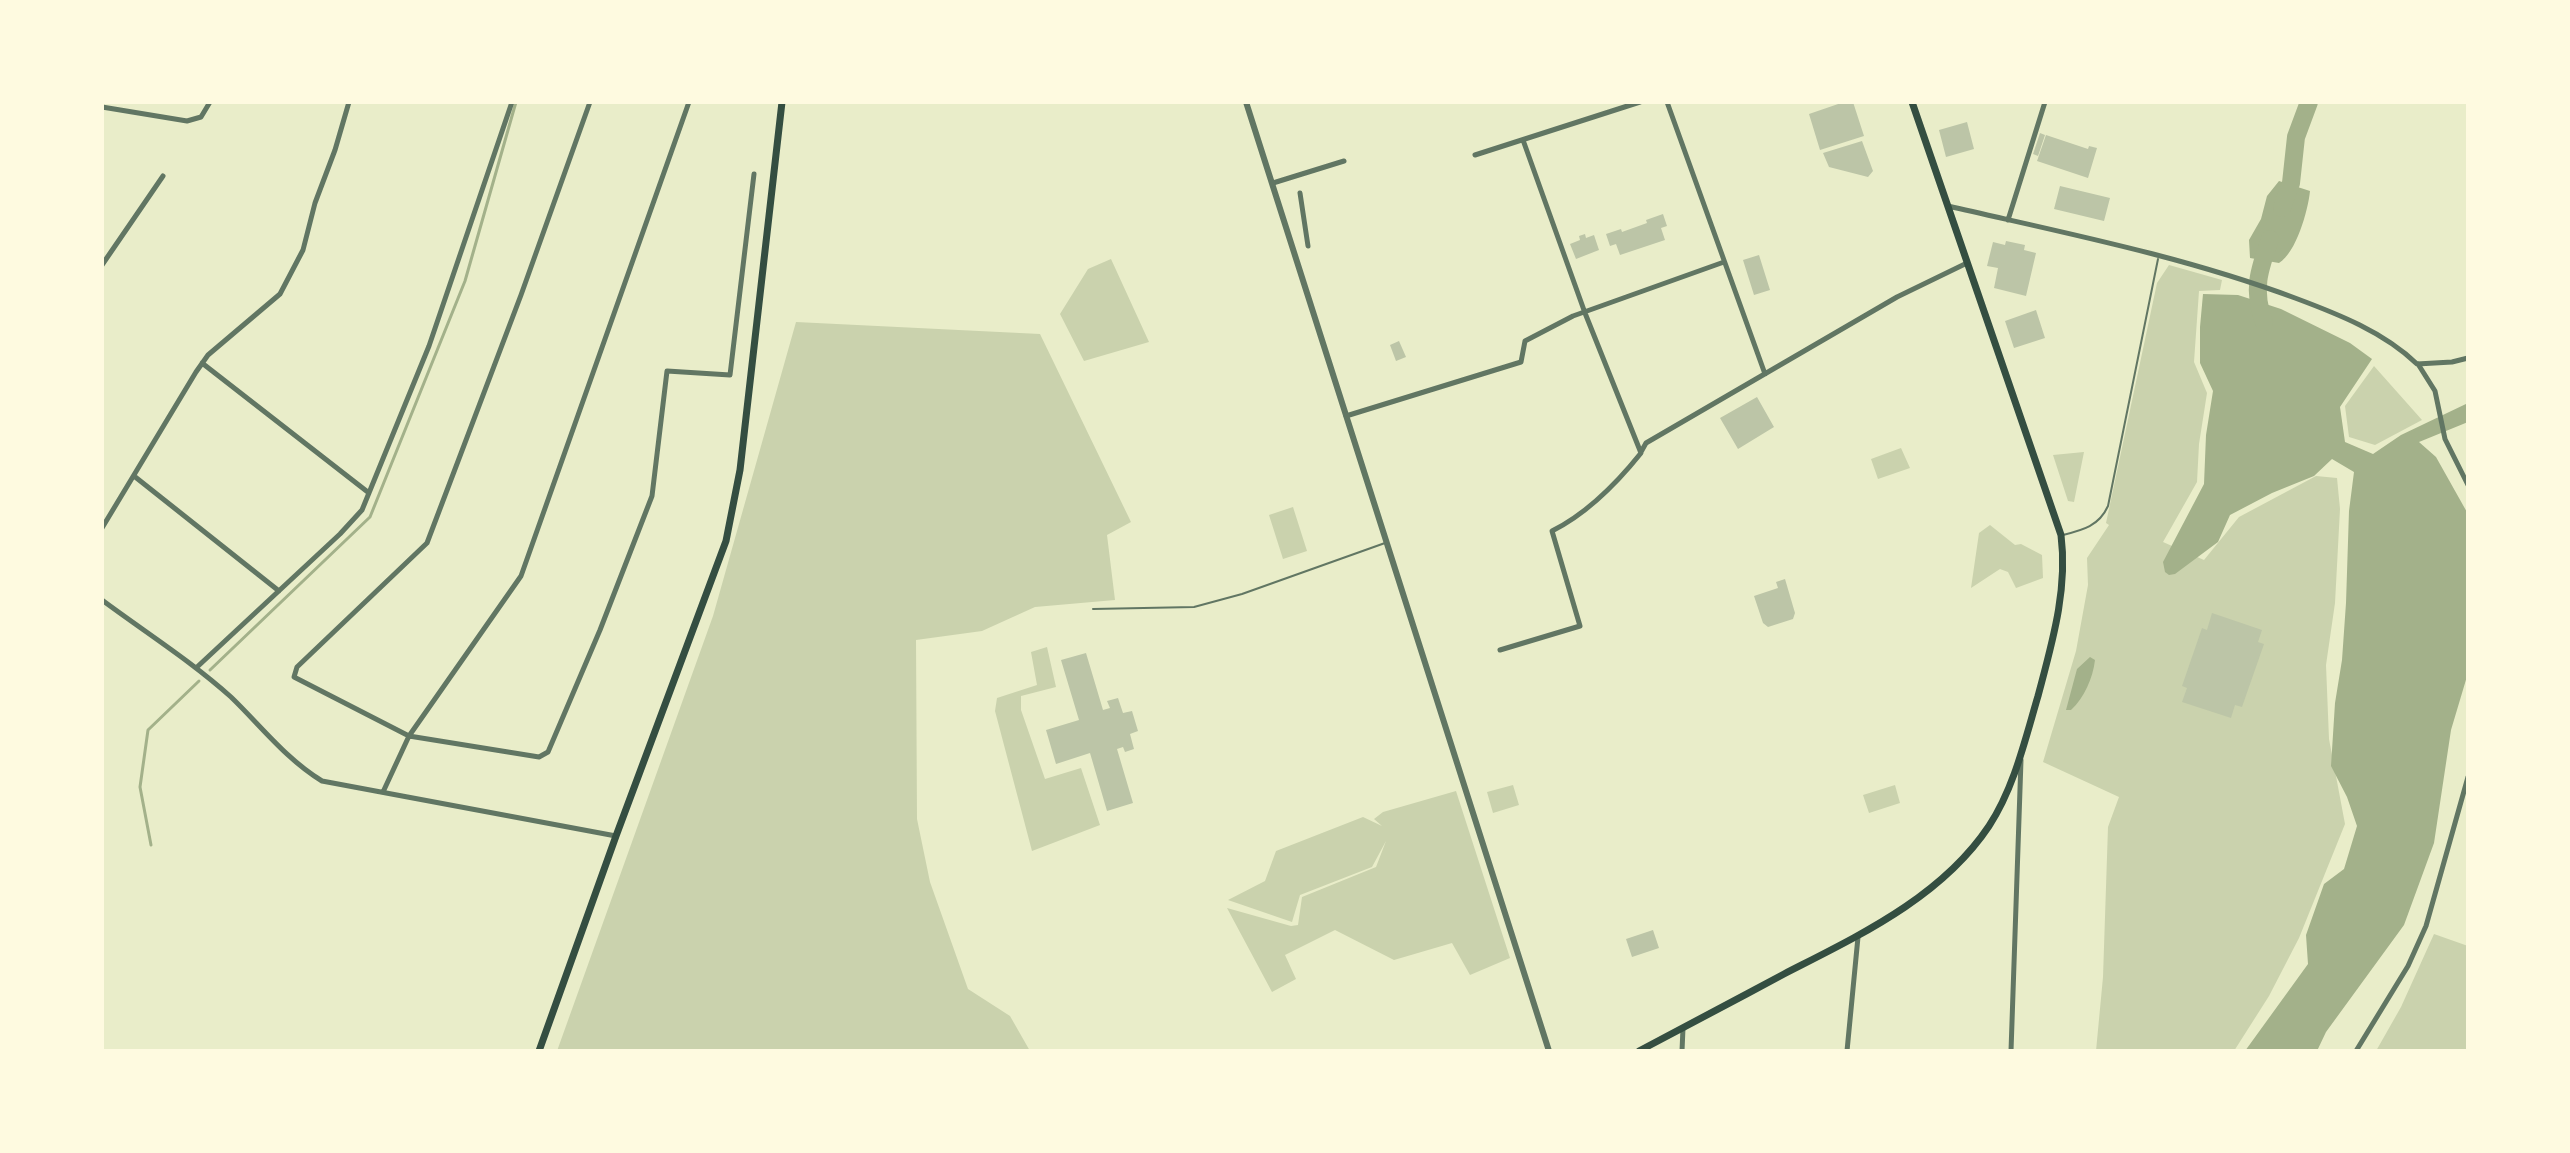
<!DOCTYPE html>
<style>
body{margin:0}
#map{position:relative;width:2570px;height:1153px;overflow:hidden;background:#e9edc9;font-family:Roboto,sans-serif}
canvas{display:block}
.frame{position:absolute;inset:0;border:104px solid #fefae0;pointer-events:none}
</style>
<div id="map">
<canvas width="2570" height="1153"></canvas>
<div class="frame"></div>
</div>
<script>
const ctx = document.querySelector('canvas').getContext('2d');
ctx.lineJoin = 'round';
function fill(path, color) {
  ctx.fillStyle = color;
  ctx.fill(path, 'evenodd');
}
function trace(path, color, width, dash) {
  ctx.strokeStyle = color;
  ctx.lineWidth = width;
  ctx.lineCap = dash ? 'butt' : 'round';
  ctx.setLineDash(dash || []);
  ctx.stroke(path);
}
fill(new Path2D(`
 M 1111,259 L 1149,342 L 1084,361 L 1060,314 L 1088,269 Z
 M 2169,265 L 2222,280 L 2220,290 L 2199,291 L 2194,362 L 2207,393 L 2199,444 L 2197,482 L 2163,542 L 2204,560 L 2239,517 L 2316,476 L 2337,478 L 2340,509 L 2335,603 L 2326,665 L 2329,739 L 2345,824 L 2299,938 L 2269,996 L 2234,1051 L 2096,1051 L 2103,977 L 2108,827 L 2119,797 L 2043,762 L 2076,651 L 2088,585 L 2087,558 L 2109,525 L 2106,523 L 2157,283 Z
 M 796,322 L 1040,334 L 1131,522 L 1107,535 L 1115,600 L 1035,607 L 982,631 L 916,640 L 917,819 L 930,882 L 968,989 L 1010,1016 L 1030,1051 L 557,1051 L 713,616 Z
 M 2374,366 L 2422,420 L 2375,445 L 2349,437 L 2345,406 Z
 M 1901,448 L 1910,468 L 1878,479 L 1871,459 Z
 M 2084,452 L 2074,502 L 2068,501 L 2053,455 Z
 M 1293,507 L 1307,551 L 1283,559 L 1269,515 Z
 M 1990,525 L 2015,545 L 2021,544 L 2042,555 L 2043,578 L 2016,588 L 2008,572 L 2000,569 L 1971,588 L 1979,533 Z
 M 1047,647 L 1056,687 L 1021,696 L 1021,710 L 1045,779 L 1081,768 L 1100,825 L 1032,851 L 995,711 L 997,698 L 1037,685 L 1031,652 Z
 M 1513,785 L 1519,805 L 1493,813 L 1487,792 Z
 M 1895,785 L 1900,803 L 1869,813 L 1863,795 Z
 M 1456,791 L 1510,958 L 1470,975 L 1452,943 L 1394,960 L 1335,930 L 1285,955 L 1296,979 L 1272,992 L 1227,908 L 1291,926 L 1298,925 L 1302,897 L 1376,867 L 1386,841 L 1372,867 L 1300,895 L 1292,922 L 1228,900 L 1265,881 L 1276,851 L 1363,817 L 1382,826 L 1374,819 L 1383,812 Z
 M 2434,934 L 2468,946 L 2468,1051 L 2376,1051 L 2401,1007 Z`), '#cad2ad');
fill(new Path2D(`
 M 2279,181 L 2310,191 C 2308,211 2296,253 2279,263 L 2250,258 L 2249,240 L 2261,219 L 2267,196 Z
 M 2203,294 L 2238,295 L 2281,309 L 2350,343 L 2372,359 L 2340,407 L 2345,442 L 2373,454 L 2401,435 L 2468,403 L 2468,422 L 2419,442 L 2436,457 L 2468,514 L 2468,673 L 2451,730 L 2434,843 L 2404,925 L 2326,1032 L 2317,1051 L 2245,1051 L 2308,964 L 2306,935 L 2324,884 L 2344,869 L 2357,826 L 2347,797 L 2331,766 L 2335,703 L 2342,660 L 2346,603 L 2349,511 L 2354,472 L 2332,459 L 2314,476 L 2272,493 L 2230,515 L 2218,542 L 2175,574 L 2169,575 L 2165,572 L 2163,562 L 2204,484 L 2206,435 L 2213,391 L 2200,363 L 2200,327 Z
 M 2090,657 L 2095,660 C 2093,678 2084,698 2071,710 L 2066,710 L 2077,669 Z`), '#a3b18a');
trace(new Path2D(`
 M 210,670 L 370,517 L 465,281 L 516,102
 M 151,845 L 140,787 L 148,730 L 199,681`), '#a3b18a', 3);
trace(new Path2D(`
 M 2282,208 L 2291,183 L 2296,137 L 2309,102
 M 2264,322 C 2252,290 2259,270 2270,239`), '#a3b18a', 18);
fill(new Path2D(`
 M 1844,102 L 1853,102 L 1864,136 L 1820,150 L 1809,114 Z
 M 1967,122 L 1974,149 L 1946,157 L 1939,130 Z
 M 2040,133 L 2045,135 L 2038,156 L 2033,154 Z
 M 2046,135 L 2088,149 L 2089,146 L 2097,148 L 2088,178 L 2037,161 Z
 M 1862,141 L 1873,171 L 1868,177 L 1829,167 L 1823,153 Z
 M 2060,186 L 2110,198 L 2104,221 L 2054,209 Z
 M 1663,214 L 1667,226 L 1661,228 L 1665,240 L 1620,255 L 1616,244 L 1610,246 L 1606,234 L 1621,229 L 1622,232 L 1647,223 L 1646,220 Z
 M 1585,234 L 1586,238 L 1594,235 L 1599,250 L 1576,259 L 1570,244 L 1580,240 L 1579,236 Z
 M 2006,241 L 2025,245 L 2024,250 L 2036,253 L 2026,296 L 1994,288 L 1998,268 L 1987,266 L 1993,242 L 2005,245 Z
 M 1759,255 L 1770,290 L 1754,295 L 1743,260 Z
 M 2036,310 L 2045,338 L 2014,348 L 2005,321 Z
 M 1399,341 L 1406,357 L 1396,361 L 1390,345 Z
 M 1757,397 L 1774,427 L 1738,449 L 1720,418 Z
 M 1785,579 L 1795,613 L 1793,619 L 1768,627 L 1763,623 L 1754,596 L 1778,588 L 1776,582 Z
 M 2212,613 L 2262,630 L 2258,642 L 2264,644 L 2242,707 L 2235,705 L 2231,718 L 2182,702 L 2187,688 L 2182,686 L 2202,628 L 2207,630 Z
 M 1086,653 L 1103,710 L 1110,708 L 1107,701 L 1118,698 L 1123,713 L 1132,711 L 1138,731 L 1130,734 L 1134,749 L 1125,752 L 1123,747 L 1117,749 L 1133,803 L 1107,811 L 1090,753 L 1056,764 L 1046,730 L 1079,720 L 1061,660 Z
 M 1653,930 L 1659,948 L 1632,957 L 1626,939 Z`), '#bcc5a7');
trace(new Path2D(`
 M 2063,535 C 2083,530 2099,526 2108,506 L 2158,259
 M 1093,609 L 1194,607 L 1242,594 L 1385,543`), '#617663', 2);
trace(new Path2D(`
 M 590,102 L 521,295 L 427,543 L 297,667 L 294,677 L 409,736 L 539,757 L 548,752 L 600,630 L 652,496 L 667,371 L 730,375 L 754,174
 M 1667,102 L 1765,374
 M 102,107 L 187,121 L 201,117 L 210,102
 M 1475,155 L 1640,102
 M 1273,183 L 1344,161
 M 1300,193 L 1308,246
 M 1948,206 C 2065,233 2182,256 2295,298 C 2338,314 2384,332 2417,364 L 2452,362 L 2468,358
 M 2008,220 L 2045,102
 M 102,265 L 163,176
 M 202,363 L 369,493
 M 2418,364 L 2435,391 L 2445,439 L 2468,485
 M 1346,416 L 1521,362 L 1525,341 L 1573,316 L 1724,262
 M 1641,452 L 1646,443 L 1897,297 L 1967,263
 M 134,476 L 279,591
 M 102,528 L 196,372 L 208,355 L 280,294 L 303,250 L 315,203 L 335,150 L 349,102
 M 102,600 C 145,632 191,661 231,697 C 261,726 286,759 322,781 L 616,836
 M 1500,650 L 1580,626 L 1552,531 C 1586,514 1617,483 1641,453 L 1585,313 L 1523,140
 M 196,668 L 340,534 L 362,510 L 429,346 L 512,102
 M 383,792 L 409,736 L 521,576 L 689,102
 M 1682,1051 L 1683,1028
 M 1847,1051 L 1858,937
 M 2011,1051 L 2021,760
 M 2356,1051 L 2408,966 L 2426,926 L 2468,777`), '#617663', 5);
trace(new Path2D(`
 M 1246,102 L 1549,1051`), '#617663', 6);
trace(new Path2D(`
 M 539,1051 L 616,836 L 726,541 L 740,470 L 782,102
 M 1639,1051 C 1688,1025 1736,1000 1784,974 C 1858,936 1941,898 1989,826 C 2014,788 2025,740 2038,696 C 2052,643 2068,590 2061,535 L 1912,102`), '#344e41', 7);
</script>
